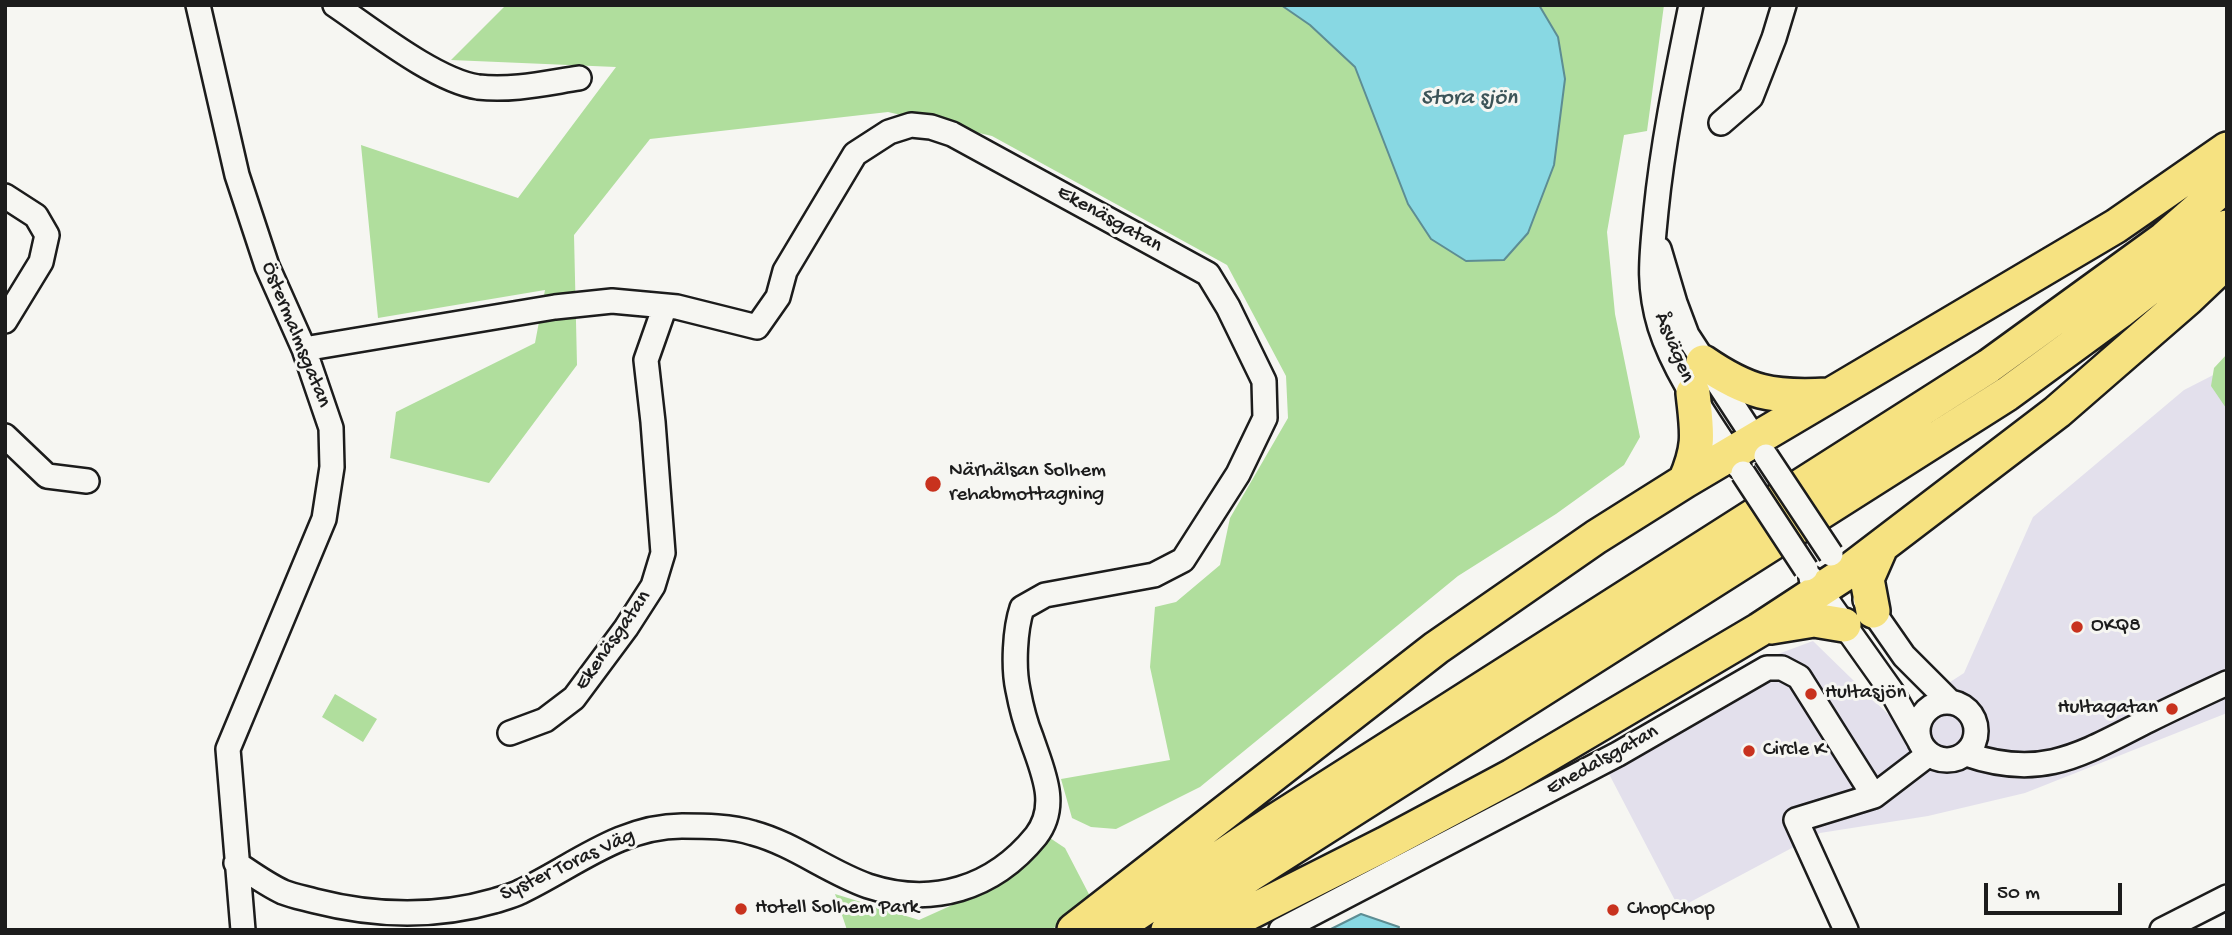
<!DOCTYPE html>
<meta charset="utf-8">
<style>
body{margin:0}
#map{position:relative;width:2232px;height:935px;overflow:hidden;background:#f6f6f2;font-family:"Gochi Hand",sans-serif}
canvas{display:block}
.frame{position:absolute;inset:0;border:7px solid #1c1c1c;pointer-events:none}
.scale{position:absolute;left:1984px;top:883px;width:138px;height:32px;box-sizing:border-box;border:4px solid #1c1c1c;border-top:0;padding-left:9px;font-size:21px;line-height:24px;white-space:nowrap;color:#1c1c1c;-webkit-text-stroke:5px #f6f6f2;paint-order:stroke}
</style>
<div id="map">
<canvas width="2232" height="935"></canvas>
<div class="frame"></div>
<div class="scale">50 m</div>
</div>
<script>
const ctx = document.querySelector('canvas').getContext('2d');
ctx.lineJoin = 'round';
function fill(path, color) {
  ctx.fillStyle = color;
  ctx.fill(path, 'evenodd');
}
function trace(path, color, width, dash) {
  ctx.strokeStyle = color;
  ctx.lineWidth = width;
  ctx.lineCap = dash ? 'butt' : 'round';
  ctx.setLineDash(dash || []);
  ctx.stroke(path);
}
function drawText(font, color, halo, rows, align = 'center') {
  ctx.font = font + ' "Gochi Hand",sans-serif';
  ctx.lineWidth = 6;
  ctx.setLineDash([]);
  ctx.textBaseline = 'middle';
  ctx.strokeStyle = halo;
  ctx.fillStyle = color;
  for (const [text, x, y, turn = 0] of rows) {
    ctx.save();
    ctx.translate(x, y);
    ctx.rotate((+turn || 0) * Math.PI / 180);
    ctx.textAlign = isNaN(turn) ? turn : align;
    if (halo) ctx.strokeText(text, 0, 0);
    ctx.fillText(text, 0, 0);
    ctx.restore();
  }
}
fill(new Path2D(`
 M 2227,368 L 2227,713 L 2025,793 L 1928,816 L 1820,833 L 1679,908 L 1597,751 L 1743,667 L 1813,641 L 1893,719 L 1964,673 L 2033,517 L 2184,390 Z`), '#e3e0ec');
fill(new Path2D(`
 M 506,5 L 1281,5 L 1310,25 L 1355,67 L 1408,204 L 1431,239 L 1558,37 L 1539,5 L 1664,5 L 1647,131 L 1624,135 L 1607,232 L 1615,314 L 1640,437 L 1624,465 L 1556,514 L 1458,576 L 1200,787 L 1116,829 L 1091,827 L 1072,818 L 1061,779 L 1170,760 L 1150,667 L 1155,607 L 1176,602 L 1220,565 L 1230,518 L 1288,418 L 1286,376 L 1227,265 L 992,136 L 888,112 L 650,139 L 574,235 L 577,365 L 489,483 L 390,458 L 396,412 L 535,343 L 545,290 L 378,318 L 361,145 L 518,198 L 616,67 L 451,60 Z
 M 2227,354 L 2227,408 L 2226,408 L 2211,386 L 2214,368 Z
 M 335,694 L 377,719 L 363,742 L 322,717 Z
 M 1050,838 L 1065,848 L 1092,900 L 1051,930 L 847,930 L 835,894 L 919,920 L 990,888 Z`), '#b0de9d');
const water = new Path2D(`
 M 1281,5 L 1539,5 L 1558,37 L 1565,79 L 1554,165 L 1528,233 L 1504,260 L 1466,261 L 1431,239 L 1408,204 L 1355,67 L 1310,25 Z
 M 1361,914 L 1399,927 L 1398,930 L 1329,930 Z`);
fill(water, '#88d8e3');
trace(water, '#5d8d93', 2);
const minor = new Path2D(`
 M 198,5 L 237,175 L 267,266 L 304,349 L 331,428 L 332,467 L 324,519 L 228,749 L 243,930
 M 335,5 C 372,30 436,81 478,87 C 512,91 546,83 579,78
 M 1691,5 C 1677,74 1663,141 1656,211 C 1652,254 1647,284 1660,327 C 1675,375 1712,425 1739,467
 M 1721,123 L 1751,97 L 1774,38 L 1784,5
 M 5,196 L 36,216 L 47,235 L 41,262 L 5,321
 M 1659,249 L 1675,303 L 1687,335 L 1762,450
 M 5,436 L 47,476 L 87,481
 M 1811,578 L 1892,692 L 1919,740
 M 1865,600 L 1904,656 L 1950,702
 M1918 731a29 29 0 1 1 58 0a29 29 0 1 1-58 0Z
 M 510,733 L 545,720 L 574,698 L 626,628 L 653,586 L 663,553 L 653,422 L 646,360 L 665,306
 M 1966,754 C 2043,781 2083,753 2149,720 C 2175,707 2201,695 2227,683
 M 236,863 C 251,873 266,884 283,892 C 293,896 304,898 315,901 C 374,916 435,918 494,901 C 503,898 512,896 520,892 C 573,867 620,826 682,826 C 704,826 731,826 753,833 C 794,844 828,872 868,886 C 932,907 993,889 1036,836 C 1060,805 1042,770 1031,737 C 1025,722 1021,706 1018,690 C 1013,667 1015,629 1022,608 L 1045,595 L 1154,575 L 1183,560 L 1238,474 L 1265,418 L 1264,381 L 1228,307 L 1208,274 L 952,134 L 931,127 L 911,125 L 889,132 L 855,154 L 785,271 L 778,297 L 757,327 L 677,307 L 612,301 L 555,307 L 304,349
 M 1281,930 L 1618,754 L 1767,668 L 1782,668 L 1799,677 L 1874,796
 M 1846,930 L 1796,820 L 1874,796 L 1929,754
 M 2162,930 L 2227,897`);
const highway = new Path2D(`
 M 1703,362 C 1748,393 1772,398 1827,395
 M 1685,481 C 1701,445 1697,431 1693,393
 M 1873,611 L 1867,579 L 1881,547
 M 1771,627 L 1814,620 L 1844,625
 M 1074,930 L 1436,648 L 1596,537 L 1685,481 L 2116,226 L 2227,149
 M 1112,930 L 1275,821 L 1989,366 L 2164,239 L 2227,184
 M 1168,930 L 1251,874 L 2007,394 L 2119,312 L 2227,227
 M 1215,930 L 1385,844 L 1512,776 L 1759,630 L 1846,573 L 2057,412 L 2187,299 L 2227,261`);
trace(minor, '#1c1c1c', 28);
trace(highway, '#1c1c1c', 38);
trace(minor, '#f6f6f2', 23);
trace(highway, '#f6e281', 33);
const minorBridge = new Path2D(`
 M 1766,456 L 1831,554
 M 1743,473 L 1806,569`);
trace(minorBridge, '#1c1c1c', 28, []);
trace(minorBridge, '#f6f6f2', 23);
for (const [x, y, r, color] of [
 [933,484,9,"#c8321e"],
 [2077,627,7,"#c8321e"],
 [1811,694,7,"#c8321e"],
 [2172,709,7,"#c8321e"],
 [1749,751,7,"#c8321e"],
 [741,909,7,"#c8321e"],
 [1613,910,7,"#c8321e"]
]) {
  const dot = new Path2D();
  dot.arc(x, y, r, 0, 2 * Math.PI);
  ctx.fillStyle = color;
  ctx.fill(dot);
  trace(dot, '#f6f6f2', 2.5);
}
drawText('21px', '#1c1c1c', '#f6f6f2', [
 ["Ekenäsgatan",1109,220,29],
 ["Östermalmsgatan",295,335,68],
 ["Åsvägen",1673,348,67],
 ["Ekenäsgatan",614,641,-55],
 ["Enedalsgatan",1603,761,-29],
 ["Syster Toras Väg",568,866,-25]
]);
drawText('21px', '#1c1c1c', '#f6f6f2', [
 ["Närhälsan Solhem",949,472],
 ["rehabmottagning",949,496],
 ["OKQ8",2091,627],
 ["Hultasjön",1825,694],
 ["Hultagatan",2158,709,"right"],
 ["Circle K",1763,751],
 ["Hotell Solhem Park",755,909],
 ["ChopChop",1627,910]
], 'left');
drawText('italic 23px', '#3c5458', '#f6f6f2', [
 ["Stora sjön",1469,99]
]);
</script>
